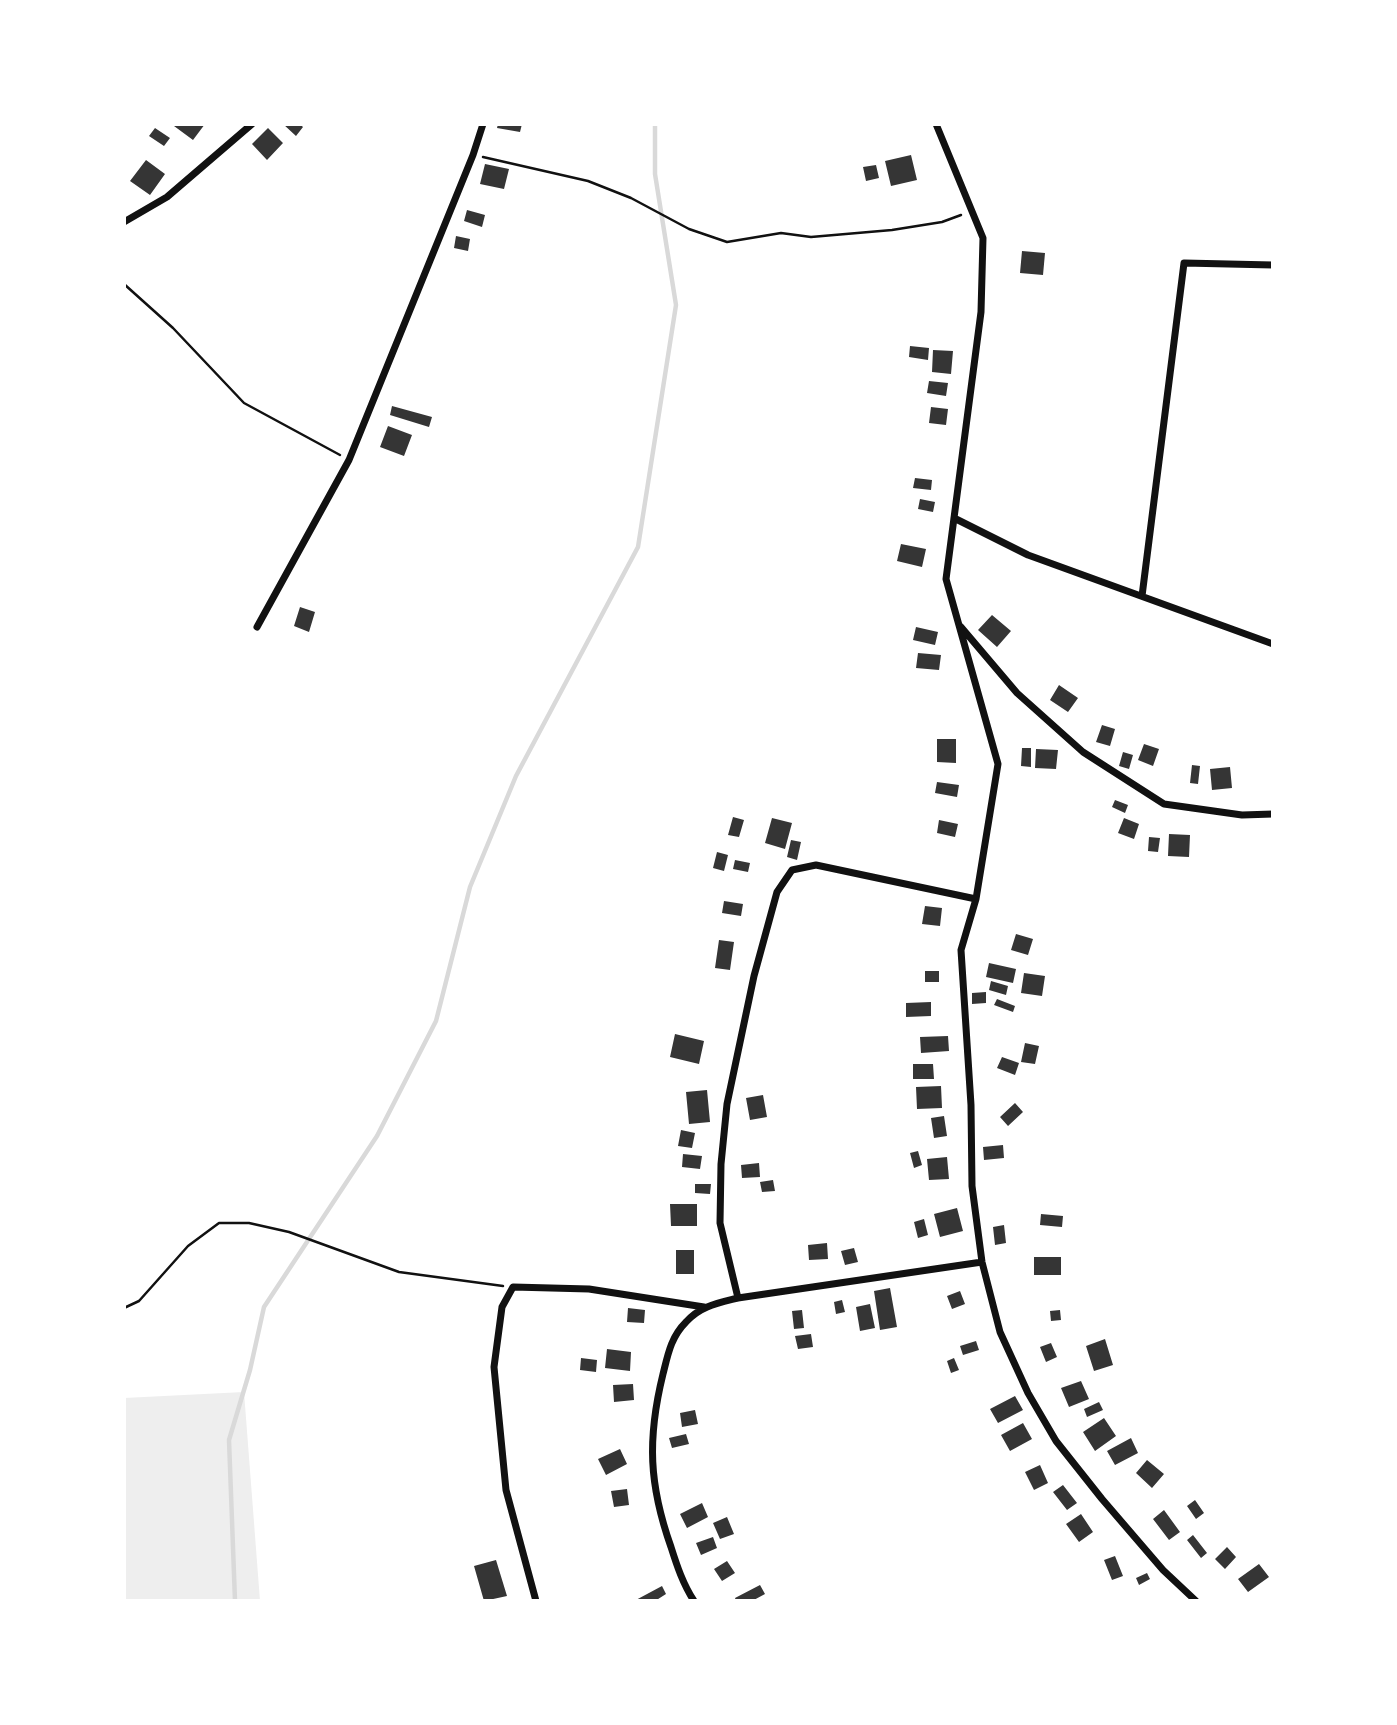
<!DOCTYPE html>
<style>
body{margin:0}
#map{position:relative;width:1397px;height:1725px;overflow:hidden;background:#fff;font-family:"DM Sans",sans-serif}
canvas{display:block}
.frame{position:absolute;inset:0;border:126px solid #fff;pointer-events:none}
</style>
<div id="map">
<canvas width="1397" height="1725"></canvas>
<div class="frame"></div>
</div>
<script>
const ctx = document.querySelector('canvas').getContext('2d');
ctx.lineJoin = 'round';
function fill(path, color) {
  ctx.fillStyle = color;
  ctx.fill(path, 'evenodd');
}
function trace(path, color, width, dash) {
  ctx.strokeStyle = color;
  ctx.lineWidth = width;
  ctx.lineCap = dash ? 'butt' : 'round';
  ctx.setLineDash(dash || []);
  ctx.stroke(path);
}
fill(new Path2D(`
 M 244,1392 L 260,1601 L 124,1601 L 124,1398 Z`), '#eee');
trace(new Path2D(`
 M 235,1601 L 229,1440 L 250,1370 L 264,1307 L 377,1136 L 436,1021 L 470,887 L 516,776 L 638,547 L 676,305 L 655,174 L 655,124`), '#d9d9d9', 4.5);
fill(new Path2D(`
 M 176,124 L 205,124 L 193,140 L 174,126 Z
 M 283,124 L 300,124 L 303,127 L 296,136 Z
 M 498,124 L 522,124 L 520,132 L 497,128 Z
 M 155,128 L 170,138 L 164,146 L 149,136 Z
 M 268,128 L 283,143 L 267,160 L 252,144 Z
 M 911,155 L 917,180 L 891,186 L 885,161 Z
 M 146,160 L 165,174 L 150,195 L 130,181 Z
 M 485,164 L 509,169 L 504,189 L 480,184 Z
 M 876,165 L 879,178 L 866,181 L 863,167 Z
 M 467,210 L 485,215 L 482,227 L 464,221 Z
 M 456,236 L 470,239 L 468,251 L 454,248 Z
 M 1022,251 L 1045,253 L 1043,275 L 1020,273 Z
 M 910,346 L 929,348 L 928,360 L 909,357 Z
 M 933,350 L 953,351 L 951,374 L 932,372 Z
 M 929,381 L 948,383 L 946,396 L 927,393 Z
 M 392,406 L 432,417 L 429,427 L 390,415 Z
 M 931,407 L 948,409 L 946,425 L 929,423 Z
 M 388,426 L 412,435 L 404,456 L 380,447 Z
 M 915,478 L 932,480 L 931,490 L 913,488 Z
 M 920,499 L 935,502 L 933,512 L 918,509 Z
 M 901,544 L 926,549 L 922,567 L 897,561 Z
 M 300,607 L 315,612 L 309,632 L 294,626 Z
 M 992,615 L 1011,631 L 997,647 L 978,630 Z
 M 916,627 L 938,632 L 935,645 L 913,640 Z
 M 918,653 L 941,655 L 939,670 L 916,668 Z
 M 1059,685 L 1078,698 L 1068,712 L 1050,700 Z
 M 1102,725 L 1115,729 L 1110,746 L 1096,742 Z
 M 937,739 L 956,739 L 956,763 L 937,762 Z
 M 1144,744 L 1159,749 L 1153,766 L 1138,760 Z
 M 1022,748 L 1031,748 L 1031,767 L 1021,766 Z
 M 1036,749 L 1058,750 L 1056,769 L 1035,768 Z
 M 1123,752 L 1133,755 L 1129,769 L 1119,766 Z
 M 1192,765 L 1200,766 L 1198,784 L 1190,783 Z
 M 1230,767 L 1232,788 L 1212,790 L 1210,769 Z
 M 937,782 L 959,785 L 957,797 L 935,793 Z
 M 1115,800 L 1128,805 L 1125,813 L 1112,807 Z
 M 733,817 L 744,820 L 739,837 L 728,835 Z
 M 772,818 L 792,823 L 785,849 L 765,843 Z
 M 1124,818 L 1139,824 L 1134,839 L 1118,833 Z
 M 939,820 L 958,824 L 955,837 L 937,833 Z
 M 1169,834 L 1190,835 L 1189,857 L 1168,856 Z
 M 1149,837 L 1160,838 L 1158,852 L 1148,851 Z
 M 791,840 L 801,842 L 797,860 L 787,857 Z
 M 717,852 L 728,855 L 724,871 L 713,868 Z
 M 735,860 L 750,863 L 748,872 L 733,869 Z
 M 724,901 L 743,904 L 741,916 L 722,913 Z
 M 925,906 L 942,908 L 940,926 L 922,924 Z
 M 1016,934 L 1033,939 L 1028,955 L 1011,950 Z
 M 719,940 L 734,942 L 730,970 L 715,968 Z
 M 989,963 L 1016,969 L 1013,983 L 986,977 Z
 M 925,971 L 939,971 L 939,982 L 925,982 Z
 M 1024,973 L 1045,976 L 1042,996 L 1021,993 Z
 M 991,981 L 1008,986 L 1006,995 L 989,990 Z
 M 986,992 L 986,1003 L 972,1004 L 972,993 Z
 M 997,999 L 1015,1006 L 1013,1012 L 994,1005 Z
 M 931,1002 L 931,1016 L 906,1017 L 906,1003 Z
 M 675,1034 L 704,1041 L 699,1064 L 670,1057 Z
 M 948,1036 L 949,1051 L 921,1053 L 920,1037 Z
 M 1025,1043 L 1039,1046 L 1035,1064 L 1021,1062 Z
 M 1002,1057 L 1019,1063 L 1015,1075 L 997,1068 Z
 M 913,1064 L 933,1064 L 934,1079 L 913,1079 Z
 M 941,1086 L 942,1108 L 917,1109 L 916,1087 Z
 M 707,1090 L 710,1122 L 689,1124 L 686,1092 Z
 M 763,1095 L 767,1117 L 750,1120 L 746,1098 Z
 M 1015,1103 L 1023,1112 L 1008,1126 L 1000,1117 Z
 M 944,1116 L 947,1136 L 934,1138 L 931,1118 Z
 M 681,1130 L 695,1133 L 692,1148 L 678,1146 Z
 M 1003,1145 L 1004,1158 L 984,1160 L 983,1147 Z
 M 918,1151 L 922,1165 L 914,1168 L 910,1153 Z
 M 683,1154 L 702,1156 L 700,1169 L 682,1167 Z
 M 947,1157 L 949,1179 L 929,1180 L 927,1159 Z
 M 759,1163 L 760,1177 L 742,1178 L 741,1165 Z
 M 773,1180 L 775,1191 L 762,1192 L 760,1182 Z
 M 695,1184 L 711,1184 L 710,1194 L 695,1193 Z
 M 670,1204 L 697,1204 L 697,1226 L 671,1226 Z
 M 957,1208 L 963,1231 L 940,1237 L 934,1214 Z
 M 1041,1214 L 1063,1216 L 1062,1227 L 1040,1225 Z
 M 924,1219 L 928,1235 L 918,1238 L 914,1222 Z
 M 1004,1225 L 1006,1243 L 995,1245 L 993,1227 Z
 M 827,1243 L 828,1259 L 809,1260 L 808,1245 Z
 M 854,1248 L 858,1262 L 845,1265 L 841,1251 Z
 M 676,1250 L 694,1250 L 694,1274 L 676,1274 Z
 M 1034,1257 L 1061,1257 L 1061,1275 L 1034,1275 Z
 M 890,1288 L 897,1327 L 880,1330 L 874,1291 Z
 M 960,1291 L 965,1304 L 952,1309 L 947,1296 Z
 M 842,1300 L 845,1312 L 836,1314 L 834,1302 Z
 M 870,1304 L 875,1328 L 860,1331 L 856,1307 Z
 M 628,1308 L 645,1310 L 644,1323 L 627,1322 Z
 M 802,1310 L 804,1328 L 794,1329 L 792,1311 Z
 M 1060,1310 L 1061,1320 L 1051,1321 L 1050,1311 Z
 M 811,1334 L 813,1347 L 798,1349 L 795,1336 Z
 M 1105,1339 L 1113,1365 L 1094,1371 L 1086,1346 Z
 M 976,1341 L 979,1350 L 963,1355 L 960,1346 Z
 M 1051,1343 L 1057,1357 L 1046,1362 L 1040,1347 Z
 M 607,1349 L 631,1352 L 630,1371 L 605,1368 Z
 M 581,1358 L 597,1360 L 596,1372 L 580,1370 Z
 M 954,1358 L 959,1370 L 951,1373 L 947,1361 Z
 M 1081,1381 L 1089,1399 L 1069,1407 L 1061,1388 Z
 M 633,1384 L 634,1400 L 614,1402 L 613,1385 Z
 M 1015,1396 L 1023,1410 L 998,1423 L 990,1409 Z
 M 1099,1402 L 1103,1410 L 1087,1417 L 1084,1409 Z
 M 695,1410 L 698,1424 L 682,1427 L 680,1413 Z
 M 1104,1418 L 1116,1436 L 1095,1451 L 1083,1432 Z
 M 1023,1423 L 1032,1439 L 1010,1451 L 1001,1435 Z
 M 686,1434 L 689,1444 L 672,1448 L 669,1438 Z
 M 1131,1438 L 1138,1453 L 1115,1465 L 1107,1451 Z
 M 620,1449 L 627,1464 L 606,1475 L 598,1459 Z
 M 1147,1460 L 1164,1474 L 1152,1488 L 1136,1473 Z
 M 1040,1465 L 1048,1483 L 1034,1490 L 1025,1472 Z
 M 1063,1485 L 1077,1503 L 1067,1510 L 1053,1492 Z
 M 627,1489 L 629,1505 L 614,1507 L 611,1491 Z
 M 1195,1500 L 1204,1513 L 1196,1519 L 1187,1506 Z
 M 702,1503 L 708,1517 L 687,1528 L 680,1514 Z
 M 1164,1510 L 1180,1532 L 1169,1540 L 1153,1519 Z
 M 1081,1514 L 1093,1532 L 1079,1542 L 1066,1524 Z
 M 727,1517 L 734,1534 L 720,1539 L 713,1523 Z
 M 1193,1535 L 1207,1553 L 1201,1558 L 1187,1540 Z
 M 713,1537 L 717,1548 L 701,1555 L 696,1543 Z
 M 1227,1547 L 1236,1557 L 1225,1569 L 1215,1559 Z
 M 1115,1556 L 1123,1576 L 1112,1580 L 1104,1560 Z
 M 496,1560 L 507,1596 L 484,1601 L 474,1566 Z
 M 727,1561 L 735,1573 L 722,1581 L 714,1569 Z
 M 1259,1564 L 1269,1577 L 1248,1592 L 1238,1579 Z
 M 1147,1573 L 1150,1579 L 1139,1585 L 1136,1578 Z
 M 760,1585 L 765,1594 L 752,1601 L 736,1601 L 735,1598 Z
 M 662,1586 L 666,1594 L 655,1601 L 634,1601 Z`), '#353535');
trace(new Path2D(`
 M 483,157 L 588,181 L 631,198 L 689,229 L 727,242 L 781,233 L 811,237 L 892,230 L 942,222 L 961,215
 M 124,284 L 173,328 L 244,403 L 340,455
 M 124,1308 L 139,1301 L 188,1246 L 219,1223 L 249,1223 L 289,1232 L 399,1272 L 503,1286`), '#111', 2.5);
trace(new Path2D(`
 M 936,124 L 983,238 L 981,312 L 946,579 L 998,764 L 976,899 L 961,950 L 971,1105 L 972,1186 L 982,1262 L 1000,1332 L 1028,1393 L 1056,1441 L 1102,1499 L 1163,1570 L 1196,1601
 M 124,222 L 167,197 L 252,124
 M 954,518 L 1028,555 L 1273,644
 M 1142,596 L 1184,263 L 1273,265
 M 257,627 L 349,460 L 473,155 L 483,124
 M 961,627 L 1017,693 L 1083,752 L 1164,804 L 1242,815 L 1273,814
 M 976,899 L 816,865 L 792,870 L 777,892 L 754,976 L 727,1104 L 721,1164 L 720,1223 L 738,1298 L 982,1262
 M 536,1601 L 506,1490 L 494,1367 L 502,1307 L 513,1287 L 589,1289 L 704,1307
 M 694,1601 C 683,1584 677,1566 671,1547 C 649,1485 647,1439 663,1374 C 668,1354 671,1337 686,1322 C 700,1306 718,1303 738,1298`), '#111', 7);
</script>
